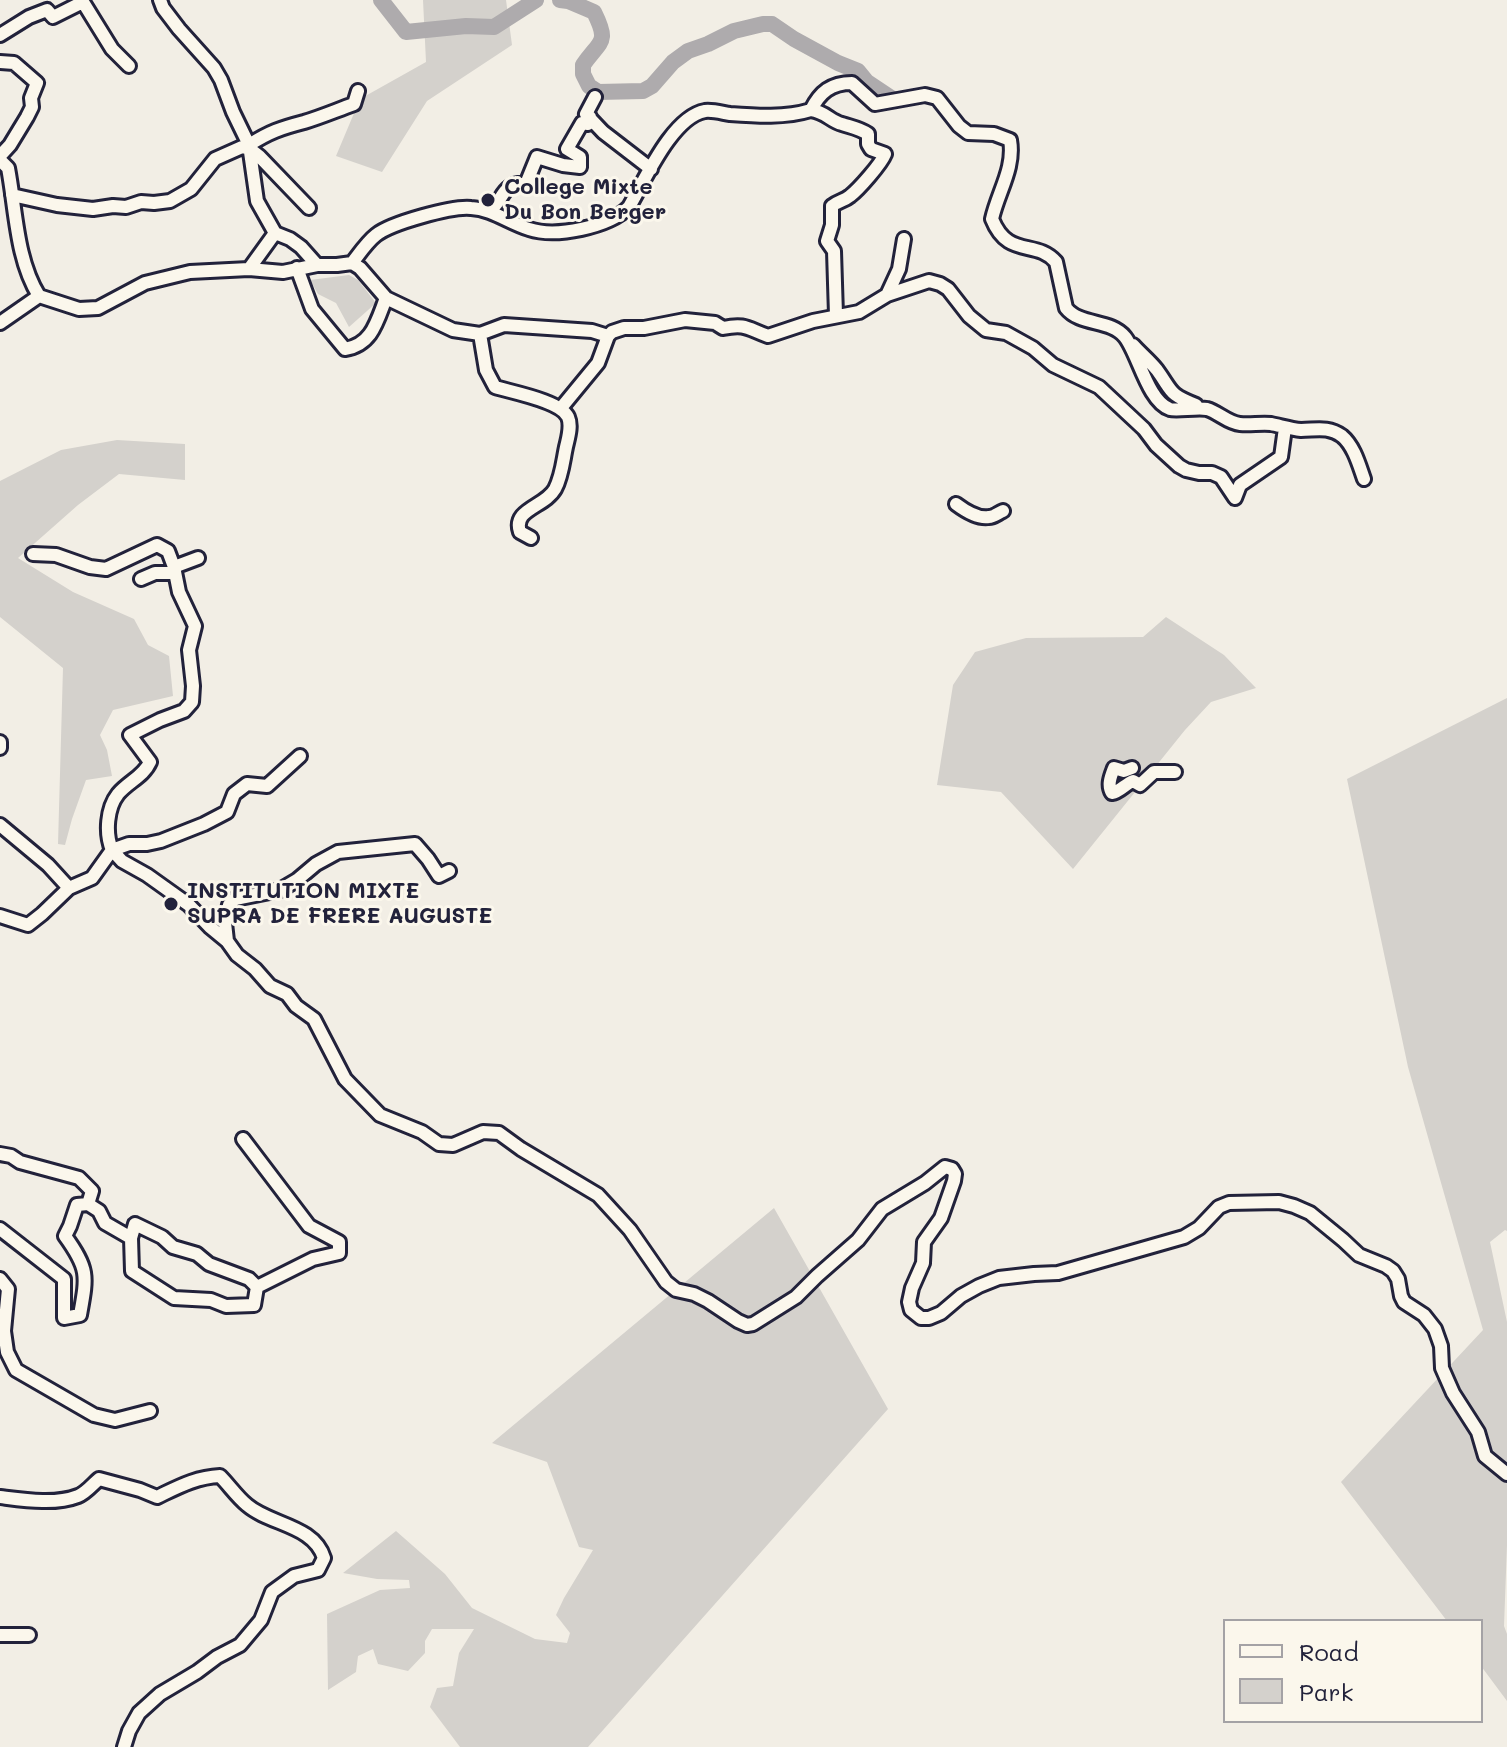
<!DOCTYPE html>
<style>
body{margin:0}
#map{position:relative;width:1507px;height:1747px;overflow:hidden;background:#f2eee5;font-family:Mali,sans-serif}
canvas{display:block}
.legend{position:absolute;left:1223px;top:1619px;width:260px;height:104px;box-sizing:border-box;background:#fbf7ec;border:2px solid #a4a2a5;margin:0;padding:10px 14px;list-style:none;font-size:24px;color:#22223b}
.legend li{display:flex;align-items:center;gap:16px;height:40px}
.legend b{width:40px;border:2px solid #a4a2a5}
</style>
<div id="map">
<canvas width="1507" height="1747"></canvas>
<ul class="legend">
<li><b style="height:10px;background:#fbf7ec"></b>Road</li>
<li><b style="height:22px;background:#d4d1cc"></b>Park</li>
</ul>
</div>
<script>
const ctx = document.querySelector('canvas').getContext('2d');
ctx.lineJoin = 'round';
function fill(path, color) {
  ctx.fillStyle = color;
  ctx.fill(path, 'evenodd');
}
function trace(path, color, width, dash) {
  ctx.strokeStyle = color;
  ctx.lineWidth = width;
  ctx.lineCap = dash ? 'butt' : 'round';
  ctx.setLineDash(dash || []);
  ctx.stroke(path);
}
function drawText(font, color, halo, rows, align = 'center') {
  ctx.font = font + ' Mali,sans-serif';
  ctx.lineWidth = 6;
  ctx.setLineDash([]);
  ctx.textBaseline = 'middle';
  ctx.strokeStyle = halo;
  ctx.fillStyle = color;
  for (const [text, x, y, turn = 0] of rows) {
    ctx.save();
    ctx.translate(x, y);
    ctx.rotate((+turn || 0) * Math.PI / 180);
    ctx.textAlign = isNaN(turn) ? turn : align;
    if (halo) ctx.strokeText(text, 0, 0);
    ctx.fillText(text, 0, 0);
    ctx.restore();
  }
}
fill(new Path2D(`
 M 423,0 L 506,0 L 512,45 L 427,101 L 382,172 L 336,156 L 360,99 L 426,62 Z
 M 349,275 L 358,280 L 376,303 L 349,327 L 336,303 L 318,294 L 310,280 Z
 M 117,440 L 185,444 L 185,480 L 119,474 L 78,505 L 18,558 L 73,592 L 134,619 L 148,645 L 169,656 L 173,696 L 113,710 L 100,735 L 107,750 L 112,776 L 86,780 L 72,819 L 65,845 L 58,844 L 63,668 L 0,617 L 0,481 L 61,450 Z
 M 1166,617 L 1224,655 L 1256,688 L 1211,702 L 1185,730 L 1073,869 L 1001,792 L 937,785 L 953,685 L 975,652 L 1026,638 L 1143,637 Z
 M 1507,698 L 1507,1231 L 1505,1230 L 1490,1242 L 1507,1322 L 1507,1545 L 1504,1626 L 1507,1634 L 1507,1701 L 1481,1666 L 1481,1621 L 1447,1621 L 1341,1482 L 1483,1330 L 1408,1067 L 1347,779 Z
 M 774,1208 L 888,1409 L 588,1747 L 460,1747 L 430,1707 L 437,1688 L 453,1686 L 459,1653 L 474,1629 L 432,1629 L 425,1641 L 425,1653 L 408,1671 L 378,1664 L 373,1649 L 358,1656 L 356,1672 L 328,1690 L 327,1614 L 380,1590 L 410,1588 L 409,1580 L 377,1579 L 343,1573 L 396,1531 L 445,1574 L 472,1608 L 535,1639 L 567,1643 L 570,1633 L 556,1615 L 564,1598 L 593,1550 L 579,1547 L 547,1462 L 492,1443 Z`), '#d4d1cc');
trace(new Path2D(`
 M 381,0 L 406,32 L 466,26 L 494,27 L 536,0
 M 560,0 L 568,1 L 594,12 C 610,44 600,40 583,65 L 583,74 L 589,86 L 598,92 L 643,91 L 652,86 L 673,62 L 688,51 L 708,44 L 734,31 L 763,24 L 772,24 L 794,39 L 838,63 L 858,71 L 867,82 L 891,98`), '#aeabad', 16);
const minor = new Path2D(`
 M 160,0 L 163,8 L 179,29 L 214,68 L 221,80 L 233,112 L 249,145 L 257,201 L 275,233 L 290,239 L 301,247 L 317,265
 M 0,35 L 29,17 L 47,10 L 53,17 L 83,2 L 112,49 L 129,66
 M 0,62 L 14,63 L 37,83 L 31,98 L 32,107 L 27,117 L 10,145 L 0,156
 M 595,97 L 586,114 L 603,132 L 651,169
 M 811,110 C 826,112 830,121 842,124 C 851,127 859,128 868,134 L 868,144 L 871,149 L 885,154 C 881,164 859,189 850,196 C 844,201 838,201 832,206 L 832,225 L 827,241 L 834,251 L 836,315
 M 249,145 C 269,132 281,128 304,122 C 321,117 337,110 354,104 L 358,91
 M 0,160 L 8,168 C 16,210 16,259 39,296 L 79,309 L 98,308 L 145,283 L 190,272 L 249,269 L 283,272 L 317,265 L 337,265 L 352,263 L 360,268 L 386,298 L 453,330 L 480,334 L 486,370 L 495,387 C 511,392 561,401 568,417 C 572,426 568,438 566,447 C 563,461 562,476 555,489 C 545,507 512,509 520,532 L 531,538
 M 12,195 L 57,205 L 93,209 L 113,206 L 126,207 L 141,202 L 154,203 L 170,201 L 191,189 L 215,159 L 242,147 L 250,149 L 259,156 L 309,208
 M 489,211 C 504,202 500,182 526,184 L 537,157 L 563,165 L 580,167 L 580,157 L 567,149 L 582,123 L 588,124 L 590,117
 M 352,263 C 359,254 367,242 376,235 C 391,223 452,206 471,208 C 492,209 509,223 529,229 C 556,238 609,227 629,207 C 645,180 672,117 705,111 C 713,110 723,113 730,114 C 757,116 785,118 811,110 C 820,92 831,83 852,83 L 875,104 L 925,95 L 937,98 L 959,126 L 968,133 L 994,134 L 1010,140 C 1015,168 998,192 992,219 C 1008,259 1036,239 1056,262 L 1066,308 C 1080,326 1111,319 1125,337 C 1138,353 1148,402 1170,409 C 1177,411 1197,407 1207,409 C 1218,412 1228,423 1240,424 C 1250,425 1261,423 1271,424 C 1281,426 1291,429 1301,430 C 1316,430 1328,426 1342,436 C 1354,446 1359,465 1364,479
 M 297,268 L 312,309 L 345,349 C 372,345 377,321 386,298
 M 249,269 L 275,233
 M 887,295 L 899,269 L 904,239
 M 0,323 L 39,296
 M 480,334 L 504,325 L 592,331 L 608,336
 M 1133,345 C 1140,353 1150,361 1157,370 C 1173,392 1168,394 1196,405
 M 561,408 L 598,363 L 608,336 L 612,332 L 624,328 L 644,328 L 685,320 L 715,323 L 723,328 C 746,323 748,329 768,336 L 813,321 L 859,312 L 887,295 L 929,281 L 940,284 L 948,289 L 969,316 L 986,330 L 1006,333 L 1033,348 L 1053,365 L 1099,387 L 1144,429 L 1156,445 L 1179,466 L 1186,470 L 1199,473 L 1212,473 L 1221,477 L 1235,498 L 1240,485 L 1281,457 L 1285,428
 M 956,504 C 964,510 978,519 989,517 C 994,517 998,513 1003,511
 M 33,554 L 56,555 L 90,567 L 106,569 L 157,545 L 168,551 L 174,567 L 198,558
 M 174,567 L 179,592 L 195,626 L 189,650 L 193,686 L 192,702 L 184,711 L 160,720 L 130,735 L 150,762 C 144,776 128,782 118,794 C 107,808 105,833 112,850 L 129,844 L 147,844 L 161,841 L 204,824 L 227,812 L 234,794 L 247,784 L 267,786 L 300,756
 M 141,579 L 155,573 L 175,573
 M 0,742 L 0,748
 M 1132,768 L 1124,771 L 1114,768 C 1111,776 1107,785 1112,793 C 1120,792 1125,784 1133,781 L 1140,785 L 1154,772 L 1175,772
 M 0,825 L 48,865 L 69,888
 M 0,916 L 28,925 L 42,914 L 69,888 L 92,878 L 112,850 L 122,861 L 147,875 L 189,905 L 210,927 L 227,941 L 237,955 L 255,969 L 270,986 L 287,994 L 296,1006 L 314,1019 L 345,1079 L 380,1115 L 422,1132 L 439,1144 L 453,1145 L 483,1132 L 499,1133 L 521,1149 L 598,1195 L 630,1230 L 666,1282 L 676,1290 L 694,1294 L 708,1301 L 738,1321 L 747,1325 L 753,1324 L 796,1297 L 817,1276 L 858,1240 L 882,1209 L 925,1183 L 945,1167 L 952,1169 L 955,1174 L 954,1181 L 941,1218 L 924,1242 L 923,1263 L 912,1288 L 909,1302 L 911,1310 L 921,1318 L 929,1318 L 941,1313 L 961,1296 L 979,1286 L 999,1278 L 1034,1274 L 1058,1273 L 1184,1237 L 1199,1228 L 1219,1207 L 1229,1203 L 1279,1202 L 1294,1206 L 1310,1213 L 1343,1240 L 1359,1255 L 1386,1266 L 1393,1271 L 1398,1279 L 1401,1296 L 1404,1302 L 1424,1315 L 1435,1329 L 1441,1346 L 1442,1368 L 1453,1393 L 1478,1432 L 1485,1456 L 1507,1474
 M 227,941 L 225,923 L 229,905 L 235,899 L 280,890 L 297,880 L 316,864 L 338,852 L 415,844 L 428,859 L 439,876 L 449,871
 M 0,1154 L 11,1156 L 20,1162 L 79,1178 L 92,1191 L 88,1204
 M 0,1229 L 64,1279 L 64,1318 L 80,1315 C 87,1276 89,1269 65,1236 L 70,1226 L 77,1205 L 88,1204 L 99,1211 L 105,1223 L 131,1238 L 132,1271 L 174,1298 L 211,1300 L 226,1306 L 254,1305 L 257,1287 L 313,1259 L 339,1253 L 339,1242 L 309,1226 L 243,1139
 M 131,1238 L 135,1224 L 162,1237 L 173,1247 L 197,1254 L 209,1264 L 249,1279 L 257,1287
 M 0,1279 L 8,1289 L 4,1331 L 7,1352 L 16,1370 L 94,1415 L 115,1420 L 150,1411
 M 0,1497 C 24,1500 55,1505 78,1496 C 86,1493 93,1484 99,1479 L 140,1490 L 157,1497 C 178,1487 196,1477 220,1476 C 229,1485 237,1497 247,1505 C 270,1525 314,1525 324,1558 L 318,1570 L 294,1576 L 272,1592 L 261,1620 L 240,1645 L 217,1657 L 197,1672 L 160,1694 L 139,1713 L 129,1731 L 124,1747
 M 0,1635 L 29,1635`);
trace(minor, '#22223b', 18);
trace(minor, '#fbf7ec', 12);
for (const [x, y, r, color] of [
 [488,200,8,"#22223b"],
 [171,904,8,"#22223b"]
]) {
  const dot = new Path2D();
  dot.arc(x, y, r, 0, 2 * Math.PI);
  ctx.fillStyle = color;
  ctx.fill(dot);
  trace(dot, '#fbf7ec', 3);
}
drawText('bold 22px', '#22223b', '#fbf7ec', [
 ["College Mixte",504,187],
 ["Du Bon Berger",504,212],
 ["INSTITUTION MIXTE",187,891],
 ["SUPRA DE FRERE AUGUSTE",187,916]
], 'left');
</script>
